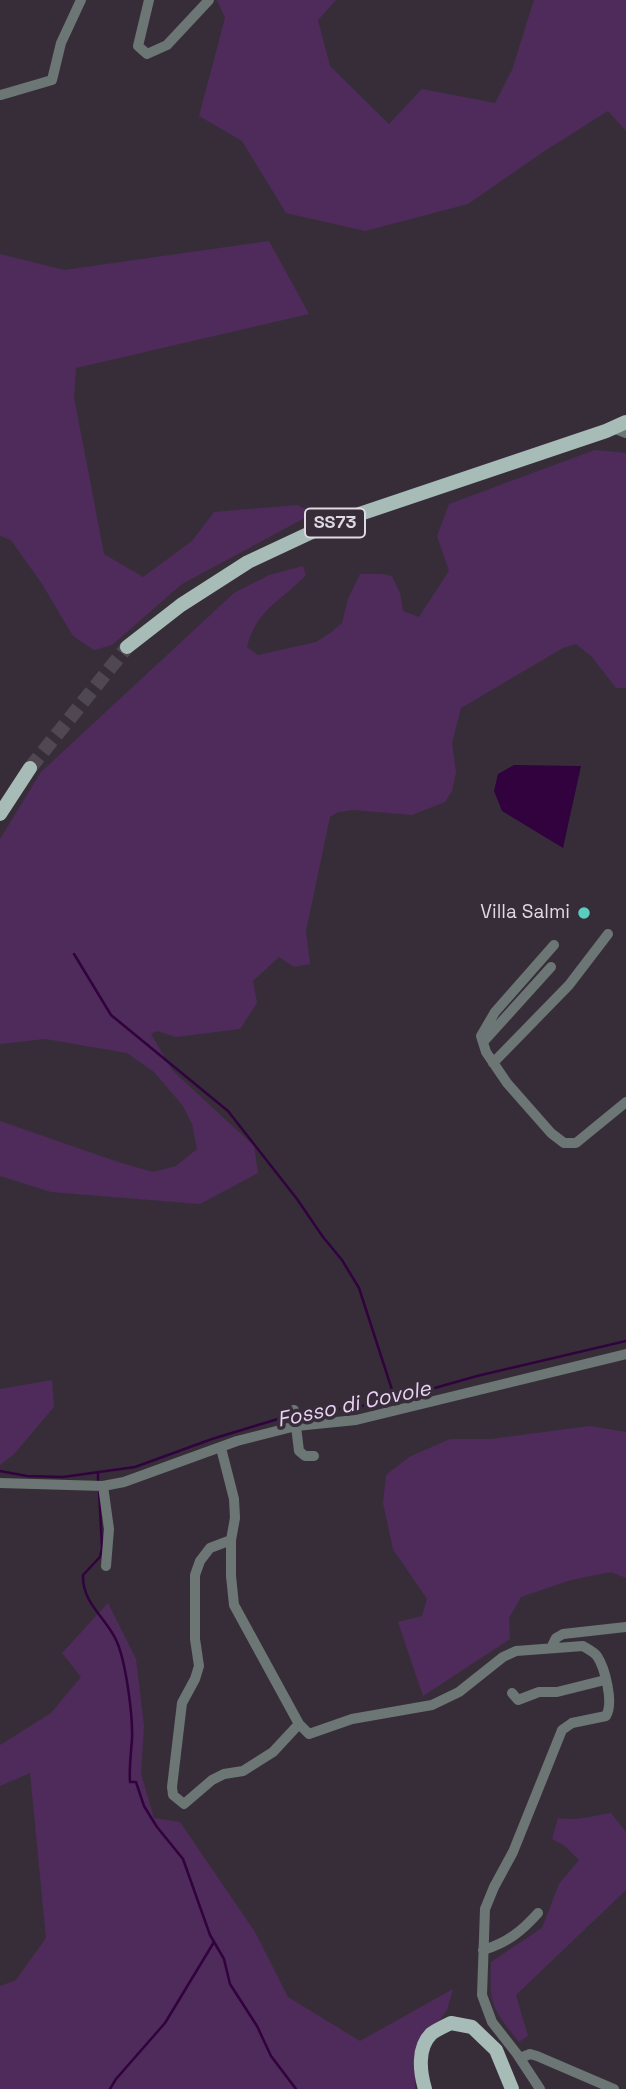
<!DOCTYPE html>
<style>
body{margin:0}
canvas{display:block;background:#362d39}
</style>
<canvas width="626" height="2089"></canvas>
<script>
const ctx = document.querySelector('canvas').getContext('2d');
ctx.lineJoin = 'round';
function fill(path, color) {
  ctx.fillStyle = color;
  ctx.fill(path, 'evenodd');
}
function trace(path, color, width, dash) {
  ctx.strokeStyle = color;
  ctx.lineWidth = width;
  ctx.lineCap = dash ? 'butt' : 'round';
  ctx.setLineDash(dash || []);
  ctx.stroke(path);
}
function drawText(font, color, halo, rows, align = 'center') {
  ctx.font = font + ' "Space Grotesk",sans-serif';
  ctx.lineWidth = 7;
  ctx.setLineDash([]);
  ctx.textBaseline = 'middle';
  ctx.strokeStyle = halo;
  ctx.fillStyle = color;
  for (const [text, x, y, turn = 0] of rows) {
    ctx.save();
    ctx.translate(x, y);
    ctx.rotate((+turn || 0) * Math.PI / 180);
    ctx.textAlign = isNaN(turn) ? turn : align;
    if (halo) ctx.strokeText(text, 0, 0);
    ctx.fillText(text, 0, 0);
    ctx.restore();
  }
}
fill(new Path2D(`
 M 217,0 L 336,0 L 318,20 L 330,66 L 389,124 L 422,89 L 495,103 L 512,70 L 534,0 L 626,0 L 626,131 L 608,111 L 543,152 L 468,204 L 365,231 L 286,213 L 242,141 L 199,116 L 225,18 Z
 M 269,241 L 309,314 L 76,368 L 74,397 L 104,554 L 143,577 L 192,541 L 214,512 L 297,505 L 314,513 L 182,584 L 112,645 L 94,650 L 73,636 L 42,584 L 11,540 L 0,536 L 0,254 L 64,270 Z
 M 595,450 L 626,453 L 626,688 L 616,688 L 592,657 L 576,644 L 563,648 L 461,708 L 452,743 L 456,773 L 452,791 L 445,802 L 412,815 L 353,810 L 338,812 L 330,817 L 306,931 L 310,964 L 294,967 L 279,957 L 253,981 L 257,1003 L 240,1029 L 176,1037 L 157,1031 L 151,1034 L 172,1070 L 254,1146 L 258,1173 L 200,1204 L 51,1192 L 0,1176 L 0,1121 L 118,1162 L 153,1172 L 176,1166 L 197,1149 L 192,1124 L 183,1106 L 154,1072 L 127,1053 L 45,1039 L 0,1044 L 0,839 L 41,772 L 234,593 L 269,575 L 303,566 L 306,575 C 281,602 257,608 247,647 L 258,655 L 316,642 L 330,633 L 342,623 L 348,599 L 360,574 L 382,574 L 392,576 L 400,593 L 403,611 L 419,617 L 449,571 L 437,536 L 449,504 Z
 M 52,1380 L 54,1407 L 15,1453 L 0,1465 L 0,1389 Z
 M 590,1426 L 626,1432 L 626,1578 L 611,1572 L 571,1580 L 521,1597 L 509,1618 L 510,1639 L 423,1696 L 398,1622 L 422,1616 L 427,1599 L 393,1549 L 383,1503 L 386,1475 L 409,1457 L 450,1439 L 491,1439 Z
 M 108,1603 L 136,1659 L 144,1726 L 141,1774 L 154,1818 L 180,1822 L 255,1932 L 288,1997 L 360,2041 L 453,1989 L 447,2010 L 416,2052 L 415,2089 L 0,2089 L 0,1986 L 16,1980 L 46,1938 L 30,1773 L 0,1786 L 0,1745 L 51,1713 L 81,1677 L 62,1653 Z
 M 611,1813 L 626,1832 L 626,1890 L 516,1995 L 528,2036 L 519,2042 C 492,2008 489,2006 491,1962 L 542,1928 L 559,1884 L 579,1860 L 565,1846 L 552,1839 L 558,1818 C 579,1821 590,1816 611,1813 Z`), '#4e2b5a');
fill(new Path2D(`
 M 514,765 L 581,766 L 563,848 L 502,811 L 494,791 L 498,774 Z`), '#31023e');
trace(new Path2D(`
 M 74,954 L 111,1015 L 228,1111 L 297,1199 L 323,1237 L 342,1260 L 359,1288 L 395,1399
 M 298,1414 L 368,1405 L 396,1399 L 477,1376 L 626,1341
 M 0,1471 L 27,1476 L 63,1477 L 135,1467 L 212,1439 L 291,1415
 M 98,1484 L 98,1473
 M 99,1490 L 102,1548 L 100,1557 L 83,1575 C 82,1604 107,1618 117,1642 C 126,1663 133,1716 132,1739 C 131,1754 129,1767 130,1782 L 136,1782 L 144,1806 L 157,1827 L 183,1859 L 210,1935 L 224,1959 L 230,1984 L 257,2026 L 271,2056 L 296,2089
 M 110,2089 L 116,2079 L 165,2023 L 214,1942`), '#31023e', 2.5);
trace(new Path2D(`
 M 30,768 L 127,647`), '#4f4752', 14, [14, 7]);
trace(new Path2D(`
 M 149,0 L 138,46 L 147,54 L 167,45 L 209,0
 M 1,95 L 52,80 L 61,43 L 81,0
 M 613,428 L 626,433
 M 554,945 L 495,1012 L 481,1036 L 486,1052 L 507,1083 L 551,1133 L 564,1143 L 576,1143 L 626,1102
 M 485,1040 L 551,967
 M 493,1063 L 569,985 L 608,934
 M 294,1410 L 299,1451 L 305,1456 L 314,1456
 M 221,1448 L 234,1499 L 235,1518 L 231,1540 L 231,1576 L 234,1605 L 299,1724 L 309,1734 L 352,1719 L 432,1705 L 459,1692 L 503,1657 L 516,1651 L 583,1646 C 588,1649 594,1652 597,1656 C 605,1668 614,1703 606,1716 L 572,1723 L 562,1730 L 513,1852 L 494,1887 L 485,1909 L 482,1995 L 492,2022 L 517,2054 L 540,2089
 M 0,1483 L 103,1486 L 124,1482 L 237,1441 L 296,1426 L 356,1420 L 626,1354
 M 103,1486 L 109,1529 L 106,1566
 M 231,1540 L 210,1548 L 200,1561 L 195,1575 L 195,1639 L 199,1666 L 195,1679 L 182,1703 L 172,1787 L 173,1795 L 184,1804 L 212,1780 L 224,1774 L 243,1771 L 273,1752 L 299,1724
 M 551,1648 L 556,1638 L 563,1634 L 626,1627
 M 512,1693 L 518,1700 L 539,1692 L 557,1692 L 605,1680
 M 483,1950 C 507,1943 522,1931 538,1913
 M 520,2058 L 530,2054 L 537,2056 L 614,2089`), '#6c7674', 10);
trace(new Path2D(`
 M 127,647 L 181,605 L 248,562 L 327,525 L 606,431 L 626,422
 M 0,814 L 30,768
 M 425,2089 C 420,2072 417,2048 431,2034 C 436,2030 445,2026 451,2023 L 472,2027 L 496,2050 L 512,2089`), '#a7bbb7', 14);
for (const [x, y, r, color] of [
 [584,913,7,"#5acebd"]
]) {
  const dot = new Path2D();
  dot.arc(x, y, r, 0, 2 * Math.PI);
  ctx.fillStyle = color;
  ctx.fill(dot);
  trace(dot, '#362d39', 2.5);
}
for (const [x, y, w] of [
 [335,523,60]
]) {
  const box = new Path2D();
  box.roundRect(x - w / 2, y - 14.5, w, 29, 5);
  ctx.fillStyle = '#362d39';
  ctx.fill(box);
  trace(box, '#dfd9e1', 2);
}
drawText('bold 18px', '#dfd9e1', null, [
 ["SS73",335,523]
]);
drawText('19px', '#dfd9e1', '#362d39', [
 ["Villa Salmi",570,913]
], 'right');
drawText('italic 21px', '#ebd1f5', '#362d39', [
 ["Fosso di Covole",354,1405,-12]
]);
</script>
